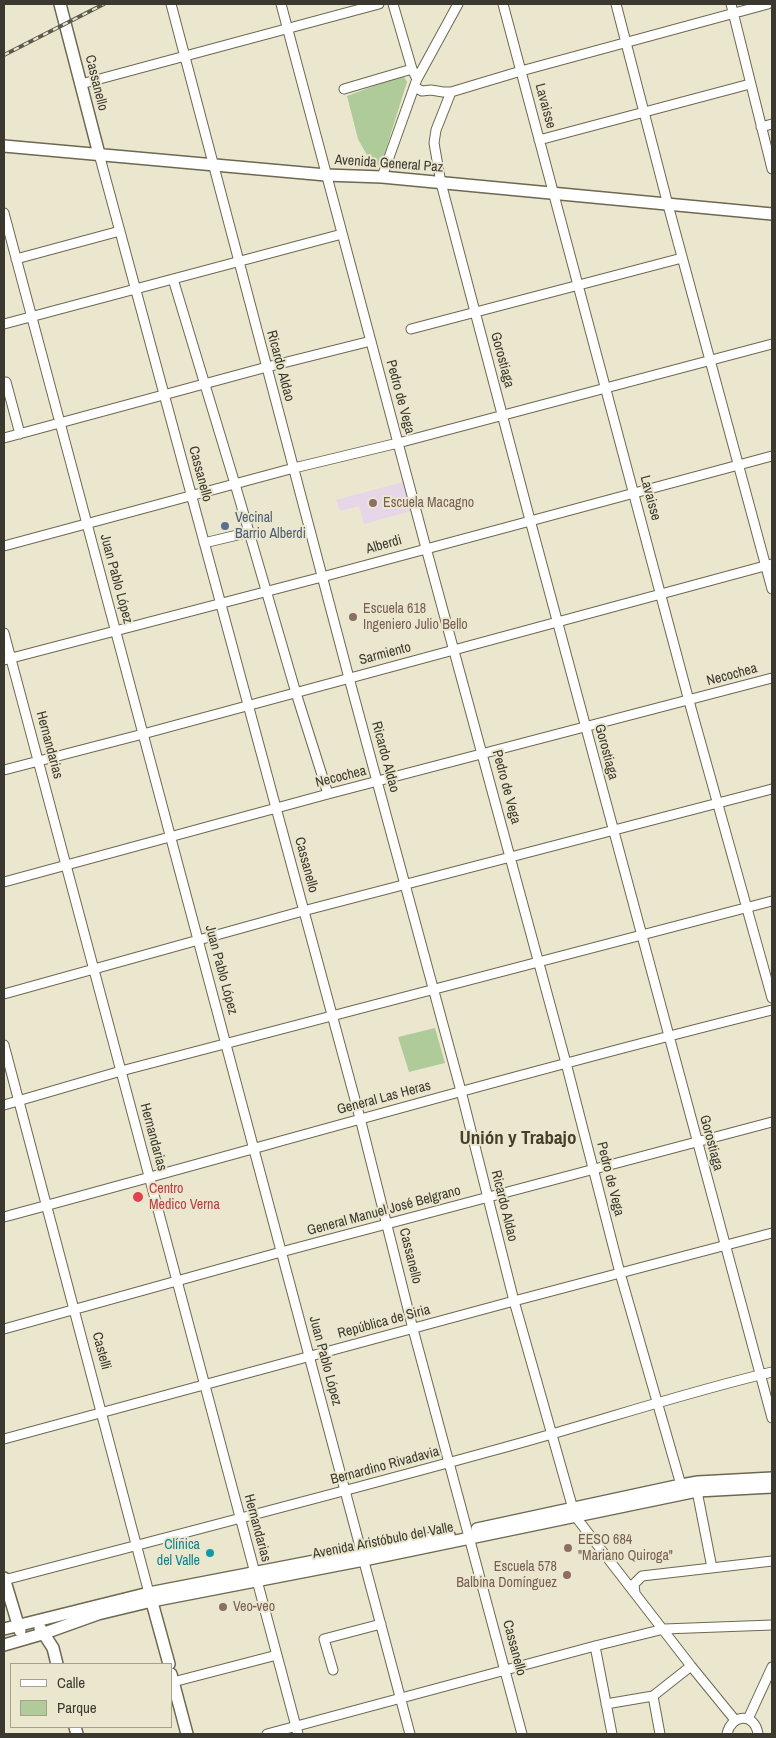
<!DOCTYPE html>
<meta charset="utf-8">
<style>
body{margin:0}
#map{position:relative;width:776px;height:1738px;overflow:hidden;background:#ebe7ce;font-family:"Archivo Narrow",sans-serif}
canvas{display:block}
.frame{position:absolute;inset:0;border:5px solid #3b392f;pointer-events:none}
.legend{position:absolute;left:10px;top:1663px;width:162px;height:65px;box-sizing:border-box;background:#ebe7ce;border:1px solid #a5a18e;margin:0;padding:6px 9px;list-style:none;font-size:15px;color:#3b392f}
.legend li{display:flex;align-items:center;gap:10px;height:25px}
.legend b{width:25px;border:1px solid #a5a18e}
</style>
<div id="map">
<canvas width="776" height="1738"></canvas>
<div class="frame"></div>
<ul class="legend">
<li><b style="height:6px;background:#fff"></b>Calle</li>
<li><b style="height:14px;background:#b0cb9a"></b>Parque</li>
</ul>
</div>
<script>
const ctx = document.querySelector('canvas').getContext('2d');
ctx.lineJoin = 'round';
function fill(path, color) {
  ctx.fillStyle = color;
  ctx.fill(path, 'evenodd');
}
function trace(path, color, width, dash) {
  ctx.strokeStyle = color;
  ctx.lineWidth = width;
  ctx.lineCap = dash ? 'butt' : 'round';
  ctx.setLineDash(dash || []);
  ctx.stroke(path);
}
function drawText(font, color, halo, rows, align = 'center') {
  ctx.font = font + ' "Archivo Narrow",sans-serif';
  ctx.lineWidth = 4;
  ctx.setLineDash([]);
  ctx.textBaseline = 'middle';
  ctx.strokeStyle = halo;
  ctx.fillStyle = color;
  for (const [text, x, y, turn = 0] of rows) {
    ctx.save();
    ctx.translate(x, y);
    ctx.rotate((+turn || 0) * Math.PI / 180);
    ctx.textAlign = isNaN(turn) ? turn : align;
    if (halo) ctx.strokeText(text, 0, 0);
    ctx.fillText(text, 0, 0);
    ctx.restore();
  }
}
fill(new Path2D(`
 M 403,482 L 411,511 L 364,524 L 359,506 L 340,511 L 336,500 Z`), '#e6d6e8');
fill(new Path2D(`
 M 403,75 L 407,82 L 381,165 L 373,166 L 358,139 L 347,96 Z
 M 435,1028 L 445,1063 L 409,1072 L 398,1037 Z`), '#b0cb9a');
const street = new Path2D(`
 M 171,4 L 349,678 L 461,1091 L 514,1301 L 575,1516 L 691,1666 L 735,1720
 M 281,4 L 426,548 L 566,1063 L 620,1273 L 681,1485 L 697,1491 L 712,1568
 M 393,4 L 412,69 L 417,79
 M 503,4 L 689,701 L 772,998
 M 616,4 L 668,205 L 772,589
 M 731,4 L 772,169
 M 81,84 L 379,4
 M 414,87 L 422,91 L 431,90 L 443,92 L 451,92 L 521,71 L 768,4
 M 344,89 L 412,69
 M 451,92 L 436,130 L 434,143 L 441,183 L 530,520 L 772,1418
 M 761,127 L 772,124
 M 539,140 L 750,84
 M 99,154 L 360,1118 L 413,1329 L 522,1734
 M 382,177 L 417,79 L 458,4
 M 4,213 L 410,1734
 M 16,259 L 120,231
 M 173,279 L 235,484 L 296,693 L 328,794
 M 4,324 L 342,234
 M 411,329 L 682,258
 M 6,382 L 20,434
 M 4,438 L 267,367 L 371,341
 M 204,543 L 250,532
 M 4,546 L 294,468 L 398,443 L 772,344
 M 4,633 L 298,1734
 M 4,660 L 322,577 L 772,456
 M 4,770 L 143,734 L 772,564
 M 4,882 L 328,794 L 772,678
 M 4,994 L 303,911 L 772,789
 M 4,1045 L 149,1593
 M 4,1105 L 121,1071 L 772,901
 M 4,1217 C 260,1148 515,1074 772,1010
 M 4,1329 L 281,1252 L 772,1122
 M 4,1439 L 514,1301 L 772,1233
 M 4,1580 C 168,1537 332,1495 495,1450 C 588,1425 679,1394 772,1372
 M 635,1593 L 634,1584 L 642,1576 L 772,1561
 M 595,1646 L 612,1734
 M 333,1670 L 324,1639 L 381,1624
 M 173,1682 L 277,1655
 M 653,1696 L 660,1734
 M 606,1704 L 653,1696 L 691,1666
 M 748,1719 L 772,1667
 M 267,1734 L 595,1646 L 664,1629 L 772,1625
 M 727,1734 C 731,1714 755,1712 758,1734`);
const secondary = new Path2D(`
 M 60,4 L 99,154
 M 4,146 L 326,175 L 382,177 L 772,214
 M 477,1529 L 681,1485 L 698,1482 L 772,1478
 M 4,1578 L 20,1631
 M 150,1595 L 169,1664
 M 40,1628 L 53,1648 L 57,1664
 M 4,1629 L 149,1593 L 449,1535
 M 4,1645 L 42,1634 L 98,1614 L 152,1601 L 364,1560 L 697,1491 L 772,1487
 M 171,1674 L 187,1734
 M 75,1727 L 77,1734`);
trace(street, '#6c6852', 11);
trace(secondary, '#6c6852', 14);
trace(street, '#fff', 9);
trace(secondary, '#fff', 11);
const rail = new Path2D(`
 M 4,55 L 104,4`);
trace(rail, '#5b594c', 4);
trace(rail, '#ebe7ce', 2, [5.5]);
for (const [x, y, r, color] of [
 [373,503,5,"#8d6e63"],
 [225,526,5,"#5c6f8a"],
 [353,617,5,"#8d6e63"],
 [138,1197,6,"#e0444e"],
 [568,1548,5,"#8d6e63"],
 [210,1553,5,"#0f9aa8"],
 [567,1575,5,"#8d6e63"],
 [223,1607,5,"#8d6e63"]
]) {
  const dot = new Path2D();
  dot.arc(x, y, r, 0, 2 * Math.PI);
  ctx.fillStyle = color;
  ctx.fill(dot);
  trace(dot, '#ebe7ce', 2);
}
drawText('14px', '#3b392f', '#ebe7ce', [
 ["Cassanello",96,83,76],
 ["Lavaisse",545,106,75],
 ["Avenida General Paz",389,164,4],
 ["Gorostiaga",502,360,75],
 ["Ricardo Aldao",280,366,75],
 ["Pedro de Vega",400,397,75],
 ["Cassanello",200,474,75],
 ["Lavaisse",650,498,75],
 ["Alberdi",384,545,-16],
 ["Juan Pablo López",116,579,75],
 ["Sarmiento",385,654,-15],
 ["Necochea",732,675,-15],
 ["Hernandarias",49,745,75],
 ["Gorostiaga",606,752,75],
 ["Ricardo Aldao",385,757,75],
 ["Necochea",341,777,-14],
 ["Pedro de Vega",506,787,75],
 ["Cassanello",306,865,75],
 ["Juan Pablo López",221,970,75],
 ["General Las Heras",384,1098,-15],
 ["Hernandarias",153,1137,75],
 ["Gorostiaga",711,1143,75],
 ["Pedro de Vega",610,1179,76],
 ["Ricardo Aldao",504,1206,76],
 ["General Manuel José Belgrano",384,1211,-15],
 ["Cassanello",410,1256,76],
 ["República de Siria",384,1322,-15],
 ["Castelli",101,1351,75],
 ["Juan Pablo López",325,1361,75],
 ["Bernardino Rivadavia",385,1466,-15],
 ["Hernandarias",257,1528,75],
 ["Avenida Aristóbulo del Valle",383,1541,-11],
 ["Cassanello",514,1648,75]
]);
drawText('14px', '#785e54', '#ebe7ce', [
 ["Escuela Macagno",383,503],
 ["Escuela 618",363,609],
 ["Ingeniero Julio Bello",363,625],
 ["EESO 684",578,1540],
 ["\"Mariano Quiroga\"",578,1556],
 ["Escuela 578",557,1567,"right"],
 ["Balbina Domínguez",557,1583,"right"],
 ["Veo-veo",233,1607]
], 'left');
drawText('14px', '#4e5e75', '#ebe7ce', [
 ["Vecinal",235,518],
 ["Barrio Alberdi",235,534]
], 'left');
drawText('14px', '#be3a42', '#ebe7ce', [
 ["Centro",149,1189],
 ["Medico Verna",149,1205]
], 'left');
drawText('14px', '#0d838f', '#ebe7ce', [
 ["Clínica",200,1545],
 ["del Valle",200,1561]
], 'right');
drawText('bold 19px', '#433f2a', '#ebe7ce', [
 ["Unión y Trabajo",518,1139]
]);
</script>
